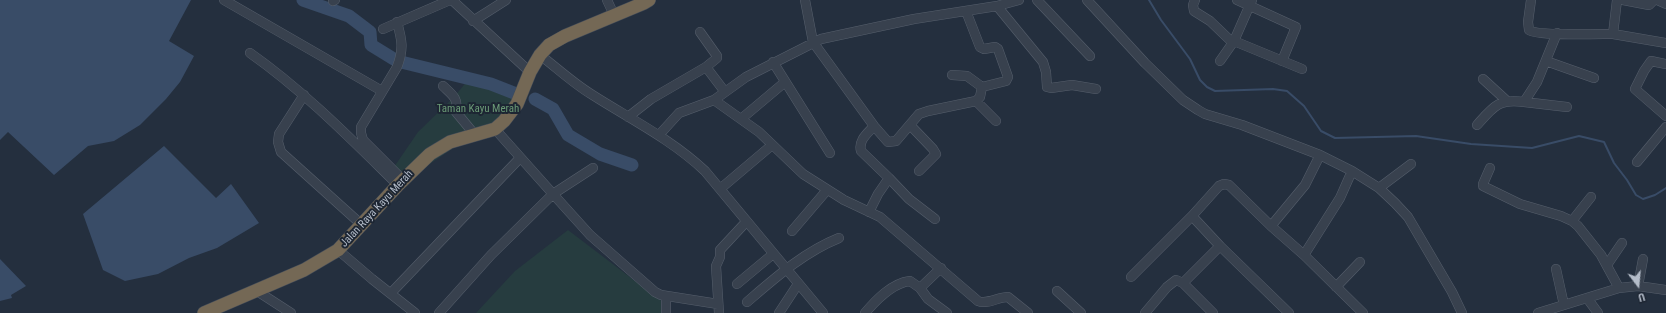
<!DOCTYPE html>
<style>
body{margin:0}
#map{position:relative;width:1666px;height:313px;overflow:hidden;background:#242f3e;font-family:"Roboto Condensed",sans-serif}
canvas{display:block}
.north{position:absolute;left:1618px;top:265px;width:40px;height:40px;-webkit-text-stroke:3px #1d2633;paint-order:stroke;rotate:164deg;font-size:11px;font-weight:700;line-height:16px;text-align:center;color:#b4bcc9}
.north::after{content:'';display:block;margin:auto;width:14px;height:18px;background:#b4bcc9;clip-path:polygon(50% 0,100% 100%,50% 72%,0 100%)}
</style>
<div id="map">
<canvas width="1666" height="313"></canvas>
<div class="north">U</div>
</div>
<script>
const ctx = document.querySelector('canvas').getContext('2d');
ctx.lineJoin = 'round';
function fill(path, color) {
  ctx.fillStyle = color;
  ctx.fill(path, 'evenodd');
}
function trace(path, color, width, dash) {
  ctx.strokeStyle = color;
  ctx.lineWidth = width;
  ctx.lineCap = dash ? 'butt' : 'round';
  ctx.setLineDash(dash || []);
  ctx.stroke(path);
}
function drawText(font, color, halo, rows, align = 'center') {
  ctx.font = font + ' "Roboto Condensed",sans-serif';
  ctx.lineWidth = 4;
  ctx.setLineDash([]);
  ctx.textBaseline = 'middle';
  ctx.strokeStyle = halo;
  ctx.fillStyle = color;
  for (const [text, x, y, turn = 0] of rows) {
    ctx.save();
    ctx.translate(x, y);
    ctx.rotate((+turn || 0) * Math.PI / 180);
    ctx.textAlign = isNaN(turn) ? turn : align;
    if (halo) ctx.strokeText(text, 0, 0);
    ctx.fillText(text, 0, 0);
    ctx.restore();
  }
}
fill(new Path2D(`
 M 468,80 L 492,86 L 511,93 L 515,104 L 505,119 L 458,145 L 415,174 L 408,181 L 394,167 L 418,132 L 454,97 Z
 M 568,230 L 664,303 L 663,313 L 476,313 L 515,271 Z`), '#263c3f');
fill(new Path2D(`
 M 0,0 L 191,0 L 169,41 L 194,56 L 180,82 L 166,99 L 140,125 L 114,141 L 88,146 L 54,175 L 8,132 L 0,140 Z
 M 164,146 L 216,198 L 231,184 L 259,223 L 217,248 L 189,258 L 158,274 L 125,281 L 103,270 L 83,214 Z
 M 0,259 L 26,286 L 11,295 L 12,298 L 0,301 Z`), '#394c67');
trace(new Path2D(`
 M 1149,0 L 1161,20 L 1190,59 L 1200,80 L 1207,87 L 1215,91 L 1273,89 L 1287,91 L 1304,106 L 1321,131 L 1335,138 L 1416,136 L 1471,144 L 1532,148 L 1579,136 L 1604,142 L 1614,163 L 1627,180 L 1636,195 L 1643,199 L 1655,195 L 1666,188`), '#394c67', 2);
trace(new Path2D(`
 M 303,0 L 349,16 L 370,32 L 371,45 L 397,61 L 491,84 L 514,93
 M 535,99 L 553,109 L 568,135 L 600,154 L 632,165`), '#394c67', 13);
const minor = new Path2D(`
 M 224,0 L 382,91
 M 452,0 L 530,72
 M 607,0 L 614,15
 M 805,0 L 813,42 L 874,126 L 888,142 L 896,141 L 919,114 L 928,111 L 976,101 L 996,121
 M 1037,0 L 1090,56
 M 1087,0 L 1145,63 L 1183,100 L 1198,110 L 1205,114 L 1242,125 L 1320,155 L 1352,171 L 1379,188 L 1395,203 L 1408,217 L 1452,292 L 1462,313
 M 1195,0 L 1193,5 L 1194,11 L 1210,21 L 1233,43
 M 1237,0 L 1296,27 L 1282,61
 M 1531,0 L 1528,22 L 1529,30 C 1536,36 1599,34 1613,34 L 1617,0
 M 1623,0 L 1649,5 L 1654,0
 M 1657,0 L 1666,4
 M 333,1 L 335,0
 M 997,6 L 1043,62 L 1046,72 L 1047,87 L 1051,88 L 1072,85 L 1096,89
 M 966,11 L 980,47 L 984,49 L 995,47 L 998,49 L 1008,77 L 1006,81 L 982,87 L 980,97 L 976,101
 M 473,21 L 506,0
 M 397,22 C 402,40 404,49 397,67 L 361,127 L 361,133 L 363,140 L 403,180
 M 383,29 L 450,0
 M 1557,33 L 1537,82 L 1524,102 L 1567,107
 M 1613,34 L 1666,43
 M 1234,41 L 1302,69
 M 250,53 C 304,91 351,139 398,185
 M 540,55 C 557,68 573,83 591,94 C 630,119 671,139 705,171 L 823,313
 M 1220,61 L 1234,41 L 1252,0
 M 1546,61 L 1594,78
 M 773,62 L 830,153
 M 1666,64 L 1651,61 L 1644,71 L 1635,89 L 1666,116
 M 706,67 L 725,92
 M 952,75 L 967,76 L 982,87
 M 1483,79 L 1507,101
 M 443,86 C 450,93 460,99 455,110 L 456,112 L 475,135
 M 304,95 L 279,134 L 278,142 L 281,152 L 362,225
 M 714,100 L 759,132 L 803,174 L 844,200 L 880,217 L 978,301 C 987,305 998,297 1008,297 L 1028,313
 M 628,117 L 651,99 L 706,67 L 717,58 L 717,56 L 700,32
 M 741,119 L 785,82
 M 910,125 L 933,149 L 936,154 L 919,171
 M 1477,125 C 1493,107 1499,98 1524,102
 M 659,135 L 679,113 L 714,100 L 746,77 L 821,39 L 914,19 L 997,6 L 1019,0
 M 1637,162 L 1666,127
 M 593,168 L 553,194 L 590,235 L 655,292 L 661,295 L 718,304
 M 1490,168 L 1483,184 L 1483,186 L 1520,204 L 1561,216 L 1572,221 L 1578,226 L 1601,255 L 1619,288
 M 889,178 L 909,199 L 935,219
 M 1379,188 L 1411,164
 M 720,189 L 772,145
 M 869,212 L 878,194 L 889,178 L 861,151 C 858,140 868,133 874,126
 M 1192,216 L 1220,246
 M 1572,221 L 1591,197
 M 1271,226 L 1305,185 L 1320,155
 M 792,231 L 827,190
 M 338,250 L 372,279 L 415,313
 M 1304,255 L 1340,198 L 1352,171
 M 1607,265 L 1622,243
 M 1556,269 L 1564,305
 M 1131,277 L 1192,216 L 1219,186 L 1224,184 L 1229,185 L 1271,226 L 1304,255 L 1363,313
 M 1183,283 L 1220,246 L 1289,313
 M 737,284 L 773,254
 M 1638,286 L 1643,259
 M 1336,287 L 1360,262
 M 920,288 L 928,299 L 947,313
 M 257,291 L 291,313
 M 1057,291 L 1081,313
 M 391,293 L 520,158
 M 1587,298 L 1598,313
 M 747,302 C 775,278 804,252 839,238
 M 439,313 L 491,255 L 553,194 L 495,129
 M 666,313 L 666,296
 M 719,313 L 716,266 L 720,257 L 720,250 L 746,222
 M 779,313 L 798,284
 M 865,313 C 876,300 892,283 910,281 L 920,288 L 941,268
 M 1145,313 L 1167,287 L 1176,280 L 1183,283 L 1213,313
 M 1538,313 L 1619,288 L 1638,286 L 1666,290`);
const highway = new Path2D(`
 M 204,313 L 304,270 L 338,250 L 398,185 L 430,154 L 450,142 L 495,129 L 504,121 L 517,104 L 530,72 L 540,55 L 549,45 L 565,36 L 644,3 L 649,0`);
trace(minor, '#565f6c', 10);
trace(highway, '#434c59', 14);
trace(minor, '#38414e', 9);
trace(highway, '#746855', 13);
drawText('11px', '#6b9a76', '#1d2633', [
 ["Taman Kayu Merah",478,109]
]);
drawText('11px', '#b4bcc9', '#1d2633', [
 ["Jalan Raya Kayu Merah",377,209,-47]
]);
</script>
